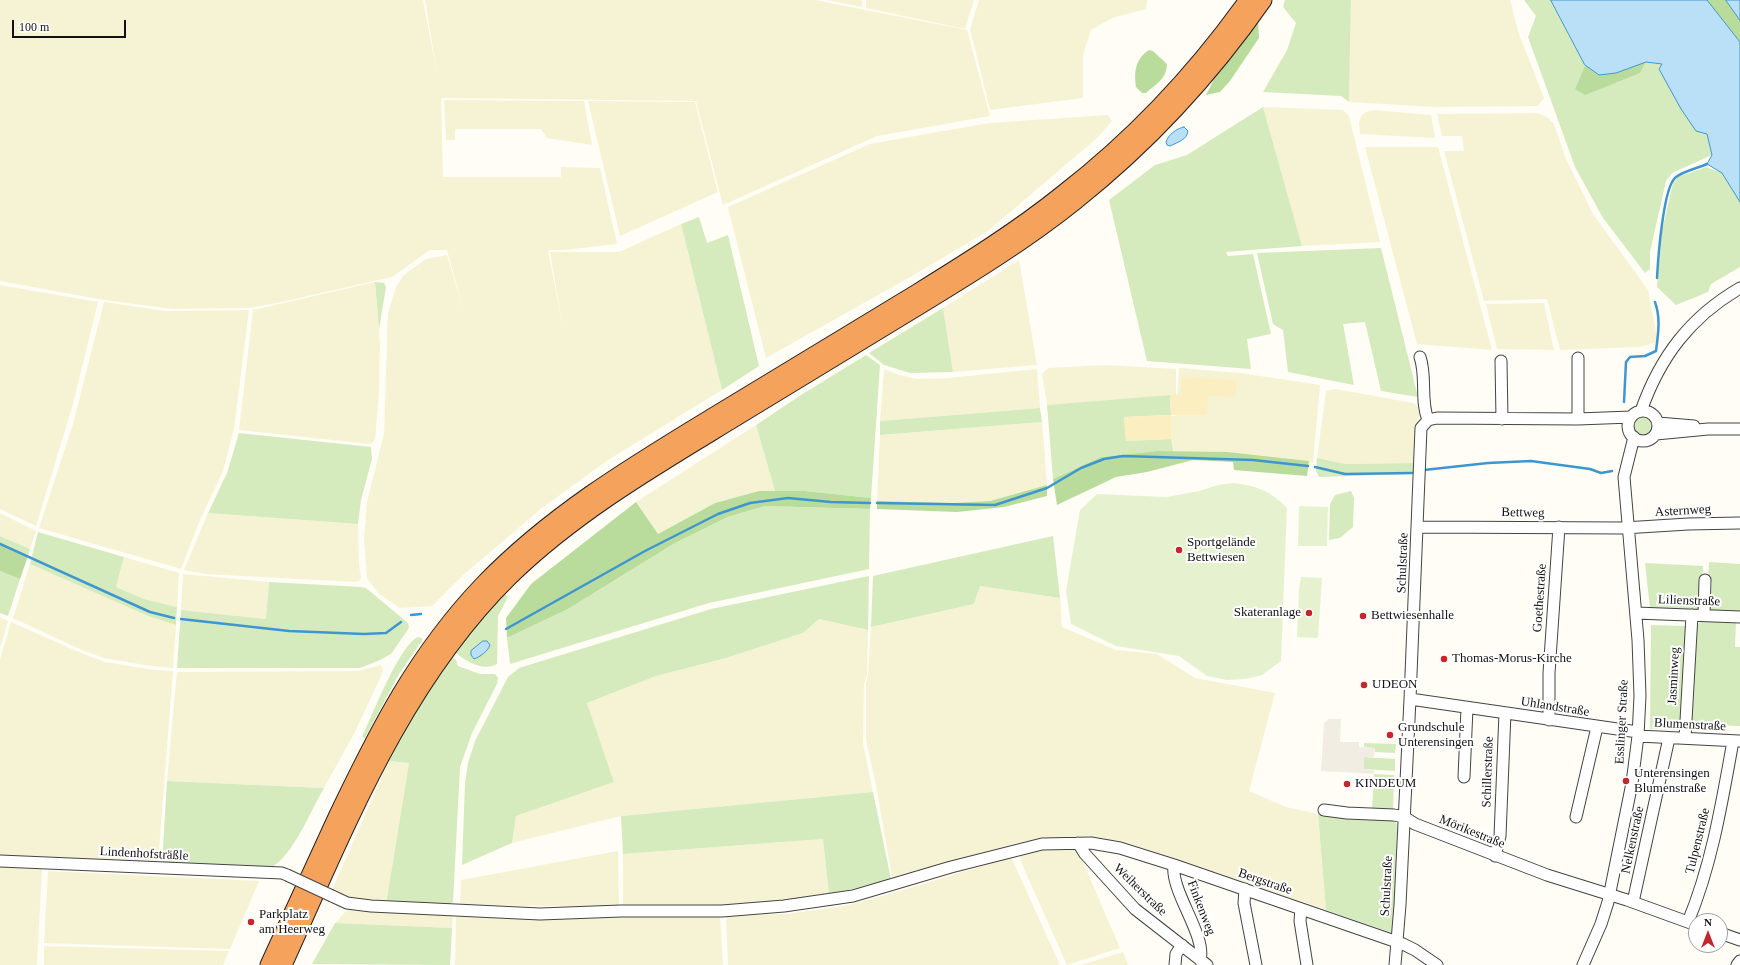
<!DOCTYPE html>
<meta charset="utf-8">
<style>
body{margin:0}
#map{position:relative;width:1740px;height:965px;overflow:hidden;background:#fffdf5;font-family:Georgia,serif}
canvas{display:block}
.north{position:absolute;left:1688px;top:913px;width:40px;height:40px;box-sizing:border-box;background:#fff;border:1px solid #a0a0a0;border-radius:50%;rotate:0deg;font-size:11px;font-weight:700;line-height:16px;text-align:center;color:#111}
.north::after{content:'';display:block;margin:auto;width:14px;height:18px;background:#c4262e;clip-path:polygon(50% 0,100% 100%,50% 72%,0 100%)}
.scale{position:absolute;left:12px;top:20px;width:114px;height:18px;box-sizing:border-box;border:2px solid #111;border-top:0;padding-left:5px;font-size:12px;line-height:14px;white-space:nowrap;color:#111;-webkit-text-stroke:3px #fff;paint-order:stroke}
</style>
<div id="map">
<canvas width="1740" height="965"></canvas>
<div class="north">N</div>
<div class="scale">100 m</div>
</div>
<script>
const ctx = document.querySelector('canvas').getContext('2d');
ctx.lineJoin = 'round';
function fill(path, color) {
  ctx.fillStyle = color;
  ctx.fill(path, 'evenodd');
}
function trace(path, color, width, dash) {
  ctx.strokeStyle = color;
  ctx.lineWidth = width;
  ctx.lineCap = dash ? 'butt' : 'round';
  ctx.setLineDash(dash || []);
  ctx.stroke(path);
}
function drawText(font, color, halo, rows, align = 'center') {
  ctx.font = font + ' Georgia,serif';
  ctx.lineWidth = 4;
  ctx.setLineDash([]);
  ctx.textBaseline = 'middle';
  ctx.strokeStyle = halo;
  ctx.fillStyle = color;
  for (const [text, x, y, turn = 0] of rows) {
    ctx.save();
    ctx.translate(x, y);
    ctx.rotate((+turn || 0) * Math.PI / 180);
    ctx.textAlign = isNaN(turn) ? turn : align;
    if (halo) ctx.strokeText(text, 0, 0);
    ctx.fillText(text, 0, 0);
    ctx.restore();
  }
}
fill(new Path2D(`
 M 0,0 L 423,0 L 437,73 L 425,0 L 815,0 L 967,30 L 990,116 L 877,136 L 723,205 L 696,101 L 441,98 L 443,177 L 561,177 L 561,167 L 600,168 L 617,244 L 564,250 L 548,250 L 563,328 L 550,252 L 619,252 L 681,224 L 722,390 L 608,460 L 542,508 L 461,577 L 432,606 L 400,608 L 378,593 L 367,578 L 364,539 L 367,502 L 384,434 L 388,313 L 396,287 L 404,275 L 426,259 L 447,255 L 464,312 L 447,250 L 430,250 L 392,277 L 277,303 L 248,308 L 172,309 L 104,300 L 0,281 Z
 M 827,0 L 862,0 L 862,7 Z
 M 866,0 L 974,0 L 965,29 L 866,8 Z
 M 979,0 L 1147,0 L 1146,9 L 1112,18 L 1091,30 L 1083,55 L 1083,98 L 990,110 L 970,29 Z
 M 1351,0 L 1510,0 L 1519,34 L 1544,98 L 1538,106 L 1435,107 L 1349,102 Z
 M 444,100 L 584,101 L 592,145 L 547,138 L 541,129 L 455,129 L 455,140 L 446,140 Z
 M 588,101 L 695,102 L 718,192 L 620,236 Z
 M 1263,107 L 1343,110 L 1349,116 L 1380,242 L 1302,246 Z
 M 1374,110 L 1431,115 L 1435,138 L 1360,134 L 1359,123 L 1361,116 L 1366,112 Z
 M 1537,113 L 1547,117 L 1554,124 L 1566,159 L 1593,214 L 1648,290 L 1658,342 L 1639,347 L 1560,350 L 1547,299 L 1484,301 L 1444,151 L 1464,151 L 1462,136 L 1442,136 L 1437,114 Z
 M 1108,115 L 1112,121 L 1097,138 L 988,231 L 912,276 L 766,358 L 728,207 L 870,144 L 989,123 Z
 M 1365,147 L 1438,147 L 1492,350 L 1417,344 Z
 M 1019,260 L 1037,365 L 953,372 L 943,308 Z
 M 375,282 L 380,344 L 379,394 L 375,440 L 370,444 L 239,430 L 253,310 Z
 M 0,285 L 98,302 L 73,404 L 36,526 L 0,509 Z
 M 104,302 L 166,311 L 249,310 L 234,429 L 223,471 L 200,520 L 181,569 L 39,528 L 73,424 Z
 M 1544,303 L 1554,350 L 1497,349 L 1486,304 Z
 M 1106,365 L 1176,369 L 1176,395 L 1047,405 L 1042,374 L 1048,368 Z
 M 1179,368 L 1240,373 L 1320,385 L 1313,463 L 1253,458 L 1123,454 L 1122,419 L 1176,416 Z
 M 884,369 L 899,375 L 918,379 L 948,378 L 1037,369 L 1040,408 L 880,421 Z
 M 1335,389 L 1413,403 L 1419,407 L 1417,463 L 1346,464 L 1317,458 L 1326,391 Z
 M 1042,422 L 1047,485 L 990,501 L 953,503 L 877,501 L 880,435 Z
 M 756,425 L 775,491 L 759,491 L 715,503 L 658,534 L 636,502 Z
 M 0,513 L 36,531 L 30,549 L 0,536 Z
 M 208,513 L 358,524 L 359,565 L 361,578 L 359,581 L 355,582 L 206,574 L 184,570 Z
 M 124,557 L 179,573 L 177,607 L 144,599 L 116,587 Z
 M 30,564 L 148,616 L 176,625 L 173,668 L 151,666 L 104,658 L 82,650 L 13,618 Z
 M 183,574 L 269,582 L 266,619 L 181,610 Z
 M 980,586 L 1060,598 L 1062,627 L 1116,650 L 1157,654 L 1195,678 L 1275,693 L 1249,791 L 1286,807 L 1318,814 L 1326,910 L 1248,883 L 1121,841 L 1079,838 L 1041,838 L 1014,844 L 892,877 L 876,785 L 866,740 L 866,683 L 868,675 L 871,627 L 974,604 Z
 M 0,617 L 8,621 L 0,648 Z
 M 819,619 L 868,630 L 867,675 L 864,683 L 863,744 L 873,792 L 621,816 L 512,843 L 516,816 L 614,782 L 587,703 L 656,676 L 726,658 L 803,633 Z
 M 11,622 L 81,653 L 105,662 L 153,670 L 173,671 L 158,862 L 154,866 L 0,859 L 0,660 Z
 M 381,665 L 383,669 L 381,676 L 354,734 L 324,788 L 167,781 L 177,672 L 358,671 Z
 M 389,761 L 409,763 L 386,904 L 358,901 L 331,892 Z
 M 823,839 L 829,895 L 782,903 L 623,908 L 623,854 Z
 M 1076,846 L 1120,948 L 1067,965 L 1021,862 L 1020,852 Z
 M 618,851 L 619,907 L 460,905 L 461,880 Z
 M 1011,857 L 1060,965 L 728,965 L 726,915 L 786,914 L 844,906 L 893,893 Z
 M 0,867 L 42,868 L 37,965 L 0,965 Z
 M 48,871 L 259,881 L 230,949 L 44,943 Z
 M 348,909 L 453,914 L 452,928 L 335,923 Z
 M 720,915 L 723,965 L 455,965 L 456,916 L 549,919 Z
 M 44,946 L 229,951 L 223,965 L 44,965 Z
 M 1123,952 L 1128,965 L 1081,965 Z`), '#f6f3d4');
fill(new Path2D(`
 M 1285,0 L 1351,0 L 1349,102 L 1341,96 L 1263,92 L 1287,50 L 1296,23 L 1283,7 Z
 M 1524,0 L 1551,0 L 1585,65 L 1575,89 L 1640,73 L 1646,62 L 1662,64 L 1659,69 L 1707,134 L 1712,155 L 1672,173 L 1666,181 L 1650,252 L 1650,269 L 1645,273 L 1603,218 L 1575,167 L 1528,37 L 1536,16 Z
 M 1263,107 L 1302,246 L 1226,252 L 1228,256 L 1253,254 L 1271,334 L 1247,339 L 1251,369 L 1147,361 L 1109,200 L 1155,165 L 1187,155 Z
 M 1706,167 L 1722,173 L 1740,202 L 1740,267 L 1711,284 L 1708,292 L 1676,305 L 1657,287 L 1662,231 L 1673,183 L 1678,177 Z
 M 699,217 L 707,243 L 728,235 L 759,366 L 722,390 L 681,224 Z
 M 1381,248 L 1418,397 L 1381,391 L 1365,322 L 1343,324 L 1354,385 L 1288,372 L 1283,330 L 1273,324 L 1257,253 Z
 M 375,282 L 384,283 L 386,287 L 379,330 Z
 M 943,308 L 953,372 L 910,373 L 884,365 L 869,353 Z
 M 866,355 L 880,365 L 871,498 L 805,491 L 775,491 L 756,425 L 801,395 Z
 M 1170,395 L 1171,415 L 1124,417 L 1126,441 L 1171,439 L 1173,451 L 1157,451 L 1101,457 L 1053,479 L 1047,405 Z
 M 1040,408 L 1042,422 L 880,435 L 880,421 Z
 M1633 426a10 10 0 1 1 20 0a10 10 0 1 1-20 0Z
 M 239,433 L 371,447 L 372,459 L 361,500 L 358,524 L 208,513 L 227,473 Z
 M 1317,458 L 1346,464 L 1417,463 L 1412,474 L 1319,477 L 1316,471 Z
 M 1351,491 L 1354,498 L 1353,527 L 1340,538 L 1329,540 L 1330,504 L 1335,495 Z
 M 765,506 L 870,509 L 869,569 L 709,603 L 510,664 L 507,638 L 568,609 L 675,543 L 728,517 Z
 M 38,532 L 124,557 L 116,587 L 144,599 L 177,607 L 176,625 L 148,616 L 30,564 Z
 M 0,536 L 30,549 L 28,556 L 0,542 Z
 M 1053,536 L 1060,598 L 980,586 L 974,604 L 871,627 L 873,576 Z
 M 1709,562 L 1740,564 L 1740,613 L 1710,612 L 1712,582 L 1708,581 Z
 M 1645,563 L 1703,566 L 1701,611 L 1650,609 Z
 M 0,571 L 20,579 L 8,616 L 0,613 Z
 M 869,576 L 868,630 L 819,619 L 803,633 L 726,658 L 656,676 L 587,703 L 614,782 L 516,816 L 512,843 L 462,865 L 465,783 L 468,763 L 475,741 L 508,677 L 519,668 L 711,609 Z
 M 269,582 L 361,587 L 366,588 L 408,623 L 409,628 L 391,654 L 378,661 L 360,668 L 177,668 L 181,610 L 266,619 Z
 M 503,592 L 508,597 L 498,616 L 497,664 C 484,672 465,661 455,652 L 458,644 Z
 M 1701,621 L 1736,622 L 1735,647 L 1740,647 L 1740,726 L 1692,724 L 1697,626 Z
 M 1651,625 L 1687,626 L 1683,724 L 1677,724 L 1677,730 L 1650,729 Z
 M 419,637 L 423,639 L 399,674 L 365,738 L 362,737 C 370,720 402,639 419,637 Z
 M 451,657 L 456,660 L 458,666 L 480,674 L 495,674 L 498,678 L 497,684 L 472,733 L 460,767 L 453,902 L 449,905 L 386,904 L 409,763 L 389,761 L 417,708 Z
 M 1364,743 L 1396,744 L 1395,753 L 1375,752 L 1375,748 L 1364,747 Z
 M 1364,757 L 1395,759 L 1395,771 L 1364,769 Z
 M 1374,774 L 1394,775 L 1393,812 L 1372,810 Z
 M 167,781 L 324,788 C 310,812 294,854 271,868 L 162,866 Z
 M 873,792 L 891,879 L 829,895 L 823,839 L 623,854 L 621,816 Z
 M 1318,814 L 1393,820 L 1397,824 L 1395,921 L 1392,933 L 1326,910 Z
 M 335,923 L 452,928 L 450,965 L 312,964 Z`), '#d5ebbd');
fill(new Path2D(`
 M 1707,0 L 1726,0 L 1740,20 L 1740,42 Z
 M 1258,19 L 1259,38 L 1230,81 L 1220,92 L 1206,95 L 1215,77 Z
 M 1149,50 L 1153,51 L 1167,64 C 1166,80 1157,83 1146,93 L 1142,93 L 1136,87 C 1134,72 1135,59 1149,50 Z
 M 1646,62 L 1640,73 L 1585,95 L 1575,89 L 1585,65 L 1599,75 L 1616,73 Z
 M 1157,451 L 1227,452 L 1309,461 L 1307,476 L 1234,470 L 1233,462 L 1193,460 L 1147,472 L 1116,477 L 1057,505 L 1053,479 L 1101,457 Z
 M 1047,485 L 1047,496 L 1004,507 L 957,512 L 877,509 L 877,501 L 953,503 L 990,501 Z
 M 759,491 L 805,491 L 871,498 L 870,509 L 765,506 L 728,517 L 675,543 L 568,609 L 507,638 L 506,618 L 531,584 L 636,502 L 658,534 L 715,503 Z
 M 0,542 L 28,556 L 20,579 L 0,571 Z`), '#b9dc9c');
fill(new Path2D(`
 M 1182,377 L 1237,380 L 1235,397 L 1208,396 L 1207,415 L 1171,415 L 1171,439 L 1126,441 L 1124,417 L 1171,415 L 1170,395 L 1181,394 Z`), '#fbeec1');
fill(new Path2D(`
 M 1233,483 C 1256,485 1272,492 1287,508 L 1281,661 L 1262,675 L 1245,679 L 1227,680 L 1207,676 L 1179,656 L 1116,646 L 1071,624 L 1066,591 L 1080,510 L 1097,494 L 1167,497 L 1199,491 L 1218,485 Z
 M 1299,506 L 1328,507 L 1327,546 L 1298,546 Z
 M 1301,577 L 1322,578 L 1318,638 L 1297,637 L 1299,589 Z`), '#e6f2cf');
fill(new Path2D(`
 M 1329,719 L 1341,719 L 1340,742 L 1359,742 L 1359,747 L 1375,748 L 1374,757 L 1364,757 L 1364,769 L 1374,770 L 1374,774 L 1321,771 L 1324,723 Z`), '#f1ede2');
const water = new Path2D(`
 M 1551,0 L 1707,0 L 1740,42 L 1740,202 L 1722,173 L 1707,164 L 1712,155 L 1707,134 L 1696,131 L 1681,109 L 1659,69 L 1662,64 L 1646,62 L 1616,73 L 1599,75 L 1585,65 Z
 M 1726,0 L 1740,0 L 1740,20 Z
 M 1184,127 L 1188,131 C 1187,140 1178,142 1170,146 L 1167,145 L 1166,142 C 1168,135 1177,128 1184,127 Z
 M 483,641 L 487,641 L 490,645 C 488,651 480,657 474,659 L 471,655 L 471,651 Z`);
fill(water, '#b9e0f7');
trace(water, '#3f96cf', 1);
trace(new Path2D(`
 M 1657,278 C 1658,260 1663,186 1676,177 C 1684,171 1698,168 1707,164
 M 1624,402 L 1626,362 L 1630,357 L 1645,356 L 1656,351 C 1658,334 1661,319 1655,302
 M 1315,467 L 1345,474 L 1412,473
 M 1424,470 L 1488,463 L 1531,461 L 1590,469 L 1601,473 L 1612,471
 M 877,503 L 995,505 L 1047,488 L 1081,468 L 1104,459 L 1123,456 L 1253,460 L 1308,466
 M 0,544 L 150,612 L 174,618
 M 411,615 L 421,614
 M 181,619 L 289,631 L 364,634 L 386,633 L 401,622
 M 506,629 L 645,551 L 718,514 L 750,503 L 788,498 L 831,502 L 870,503`), '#3f96cf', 2.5);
const minor = new Path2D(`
 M 1420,357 C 1427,377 1420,400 1428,420
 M 1578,358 L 1578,419
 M 1501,361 L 1502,419
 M 1641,411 C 1660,357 1690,317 1740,288
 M1628 426a15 15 0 1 1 30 0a15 15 0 1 1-30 0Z
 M 1658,423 L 1694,426
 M 1656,434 L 1708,429 L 1740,429
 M 1418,527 L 1624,528 L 1688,524 L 1740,523
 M 1636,613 L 1740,617
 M 1704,615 L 1705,580
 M 1410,699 L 1638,732
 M 1549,720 L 1549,673 L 1559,527
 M 1638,736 L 1739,741
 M 1685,738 L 1692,615
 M 1464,777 L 1467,708
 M 1324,810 L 1347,813 L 1394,815 L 1404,817 L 1415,824 L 1547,875 L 1627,900 L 1696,925
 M 1576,817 L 1597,727
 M 1078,843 L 1085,854 L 1135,909 L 1207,965
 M 1495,856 L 1500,836 L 1505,713
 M 0,861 L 282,873 L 287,875
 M 1174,865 C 1170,891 1207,936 1200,960
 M 1245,889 L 1244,903 L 1256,965
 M 332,896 L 347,903 L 371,906 L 540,914 L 621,911 L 722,911 L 784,906 L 853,896 L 951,867 L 1042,844 L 1091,843 L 1120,848 L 1174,865 L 1403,944 L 1415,950 L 1437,965
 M 1633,902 L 1669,738
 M 1301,909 L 1300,921 L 1307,965
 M 1688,922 C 1712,864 1722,802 1733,741
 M 1720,933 L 1740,940
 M 1175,965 L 1176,954 L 1182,945
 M 1395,965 L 1400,905 L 1410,699 L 1421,428 L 1428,420 L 1437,418 L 1578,419 L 1631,417
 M 1583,965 L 1601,924 L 1608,902 L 1632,783 L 1638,736 L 1640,696 L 1638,640 L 1624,477 L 1634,437
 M 1737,965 L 1740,961`);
const highway = new Path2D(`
 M 269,965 C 292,916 314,866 337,817 C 378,731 417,654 483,585 C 554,511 642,460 729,407 C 792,369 854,331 917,293 C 967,262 1017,231 1063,194 C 1134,139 1196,73 1248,0
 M 283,965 C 345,829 401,683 510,576 C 578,510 661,463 741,414 C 800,378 858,343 917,307 C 971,274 1025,241 1075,201 C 1148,143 1210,76 1263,0`);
trace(minor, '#444', 13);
trace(highway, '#222', 19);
trace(minor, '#fff', 11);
trace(highway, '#f5a25d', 17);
const minorBridge = new Path2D(`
 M 287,875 L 332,896`);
trace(minorBridge, '#444', 13, []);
trace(minorBridge, '#fff', 11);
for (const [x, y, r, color] of [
 [1179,550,4,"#c4262e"],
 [1309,613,4,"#c4262e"],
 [1363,616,4,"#c4262e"],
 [1444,659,4,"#c4262e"],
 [1364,685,4,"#c4262e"],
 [1390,735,4,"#c4262e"],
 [1626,781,4,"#c4262e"],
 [1347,784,4,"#c4262e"],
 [251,922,4,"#c4262e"]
]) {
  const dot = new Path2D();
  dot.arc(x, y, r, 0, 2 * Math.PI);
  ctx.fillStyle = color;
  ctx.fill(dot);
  trace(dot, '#fff', 1.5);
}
drawText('13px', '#111', '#fff', [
 ["Asternweg",1683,511,-3],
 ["Bettweg",1523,513,1],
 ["Schulstraße",1403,563,-88],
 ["Goethestraße",1540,598,-86],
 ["Lilienstraße",1689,601,2],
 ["Jasminweg",1674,676,-87],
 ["Uhlandstraße",1555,707,9],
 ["Esslinger Straße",1622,722,-87],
 ["Blumenstraße",1690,725,3],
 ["Schillerstraße",1488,772,-88],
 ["Mörikestraße",1472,832,22],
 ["Nelkenstraße",1633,840,-78],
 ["Tulpenstraße",1698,841,-76],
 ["Lindenhofsträßle",144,854,3],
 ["Bergstraße",1265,882,19],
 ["Schulstraße",1387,886,-87],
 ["Weiherstraße",1140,890,44],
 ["Finkenweg",1201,908,69]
]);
drawText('13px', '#111', '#fff', [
 ["Sportgelände",1187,543],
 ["Bettwiesen",1187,558],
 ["Skateranlage",1301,613,"right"],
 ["Bettwiesenhalle",1371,616],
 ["Thomas-Morus-Kirche",1452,659],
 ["UDEON",1372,685],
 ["Grundschule",1398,728],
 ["Unterensingen",1398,743],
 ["Unterensingen",1634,774],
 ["Blumenstraße",1634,789],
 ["KINDEUM",1355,784],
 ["Parkplatz",259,915],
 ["am Heerweg",259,930]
], 'left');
</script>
